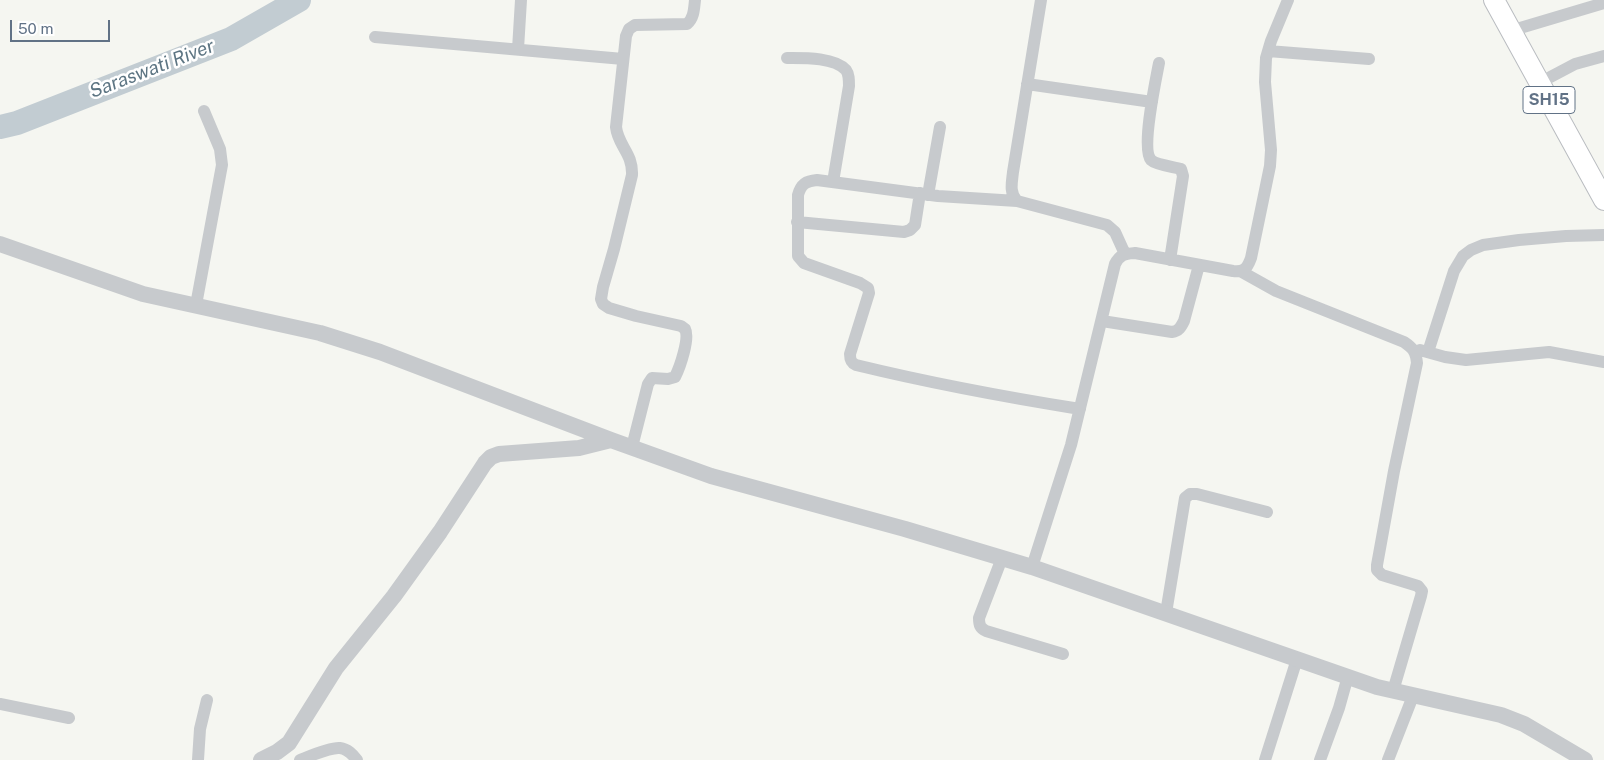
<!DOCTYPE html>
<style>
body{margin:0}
#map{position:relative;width:1604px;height:760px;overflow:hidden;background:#f5f6f1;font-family:"Public Sans",sans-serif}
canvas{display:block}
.scale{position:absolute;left:10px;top:20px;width:100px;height:22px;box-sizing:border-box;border:2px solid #617286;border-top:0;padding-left:6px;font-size:15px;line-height:18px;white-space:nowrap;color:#617286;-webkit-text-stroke:4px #fff;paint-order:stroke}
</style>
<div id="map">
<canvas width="1604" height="760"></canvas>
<div class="scale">50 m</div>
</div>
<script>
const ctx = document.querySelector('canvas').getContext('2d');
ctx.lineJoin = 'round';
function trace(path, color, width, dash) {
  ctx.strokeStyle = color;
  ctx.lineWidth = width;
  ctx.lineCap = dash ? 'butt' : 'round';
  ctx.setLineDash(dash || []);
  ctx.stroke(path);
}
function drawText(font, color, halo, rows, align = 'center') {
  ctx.font = font + ' "Public Sans",sans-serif';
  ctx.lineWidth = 5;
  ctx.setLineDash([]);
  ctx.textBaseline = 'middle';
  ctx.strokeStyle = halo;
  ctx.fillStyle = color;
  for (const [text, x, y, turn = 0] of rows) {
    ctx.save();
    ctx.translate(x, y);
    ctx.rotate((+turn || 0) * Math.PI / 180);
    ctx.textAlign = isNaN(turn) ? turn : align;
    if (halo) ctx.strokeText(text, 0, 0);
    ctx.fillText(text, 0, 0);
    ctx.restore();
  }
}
trace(new Path2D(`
 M 0,127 L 17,123 L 231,39 L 299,0`), '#c2ccd2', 24);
const primary = new Path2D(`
 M 1494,0 L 1604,200`);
trace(primary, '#b9bcc0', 22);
trace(new Path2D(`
 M 1041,0 L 1013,172 C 1012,182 1009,193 1017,201 L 1107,225 L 1115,232 L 1125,254
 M 1510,31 L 1604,3
 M 375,37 L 623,59
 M 518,49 L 521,0
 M 1268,51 L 1369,59
 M 787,58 C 803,58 834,57 846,70 C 849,74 849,80 849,86 L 833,182
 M 1159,63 C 1156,79 1141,149 1151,160 C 1156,165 1175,167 1181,169 L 1183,176 L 1170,260
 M 1539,83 L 1575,64 L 1604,56
 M 1027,84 L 1152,102
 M 928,195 L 940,127
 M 1017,201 L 938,196 L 817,180 C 806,181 801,184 798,195 L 798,256 L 804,263 L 860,283 L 868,288 L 869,293 L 850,354 C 850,360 851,363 856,365 C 930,383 1005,397 1080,409
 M 797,222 L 904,232 L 910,230 L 915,225 L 920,193
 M 1242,272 L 1276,291 L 1404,342 C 1413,348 1416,352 1417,363 L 1394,471 L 1377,565 L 1377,570 L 1382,575 L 1418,586 L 1422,591 L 1421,596 L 1393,691
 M 196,305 L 222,165 L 220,149 L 204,111
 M 1102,321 L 1172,332 C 1179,331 1181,327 1184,321 L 1199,265
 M 1420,350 L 1445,357 L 1466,360 L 1549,352 L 1604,362
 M 1428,352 L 1454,271 L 1463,256 L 1471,250 L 1483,245 L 1519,240 L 1566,236 L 1604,235
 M 632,447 L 648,384 L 652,378 L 668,379 L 675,377 C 680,367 690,338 685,329 L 681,326 L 636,316 L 609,308 L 603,304 L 601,299 L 603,287 L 614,249 L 632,175 C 633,153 618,146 616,127 L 626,36 L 629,29 L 635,25 L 687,24 C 694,18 694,9 695,0
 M 1002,558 L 979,618 C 979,625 980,628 986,631 L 1063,654
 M 1032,567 L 1071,445 L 1115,264 C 1120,254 1125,254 1135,253 L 1233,271 C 1244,272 1247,269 1251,258 L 1270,166 L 1271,150 L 1265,82 L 1266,58 L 1271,41 L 1288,0
 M 1166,613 L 1185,498 L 1190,494 L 1197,494 L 1267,512
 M 0,704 L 69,718
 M 198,760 L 200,729 L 207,700
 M 300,760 C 310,756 330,747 340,748 C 348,749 353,755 357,760
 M 1265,760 L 1297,659
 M 1320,760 L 1339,708 L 1348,676
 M 1388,760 L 1413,696`), '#c7cacd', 12);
trace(new Path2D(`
 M 0,244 L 143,294 L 320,333 L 380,352 L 611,440 L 711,476 L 905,529 L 1032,567 L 1377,687 L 1501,715 L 1524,724 L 1585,760
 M 261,760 L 277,752 L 289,743 L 336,668 L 394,596 L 440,532 L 485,463 L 491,457 L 499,454 L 579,448 L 611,440`), '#c7cacd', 16);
trace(primary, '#fff', 20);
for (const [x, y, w] of [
 [1549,100,52]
]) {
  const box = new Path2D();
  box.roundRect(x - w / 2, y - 13.5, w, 27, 4);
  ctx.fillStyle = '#fff';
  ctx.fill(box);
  trace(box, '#617286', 1);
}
drawText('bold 16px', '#617286', null, [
 ["SH15",1549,100]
]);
drawText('italic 19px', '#5d7583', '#fff', [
 ["Saraswati River",152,69,-21]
]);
</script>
